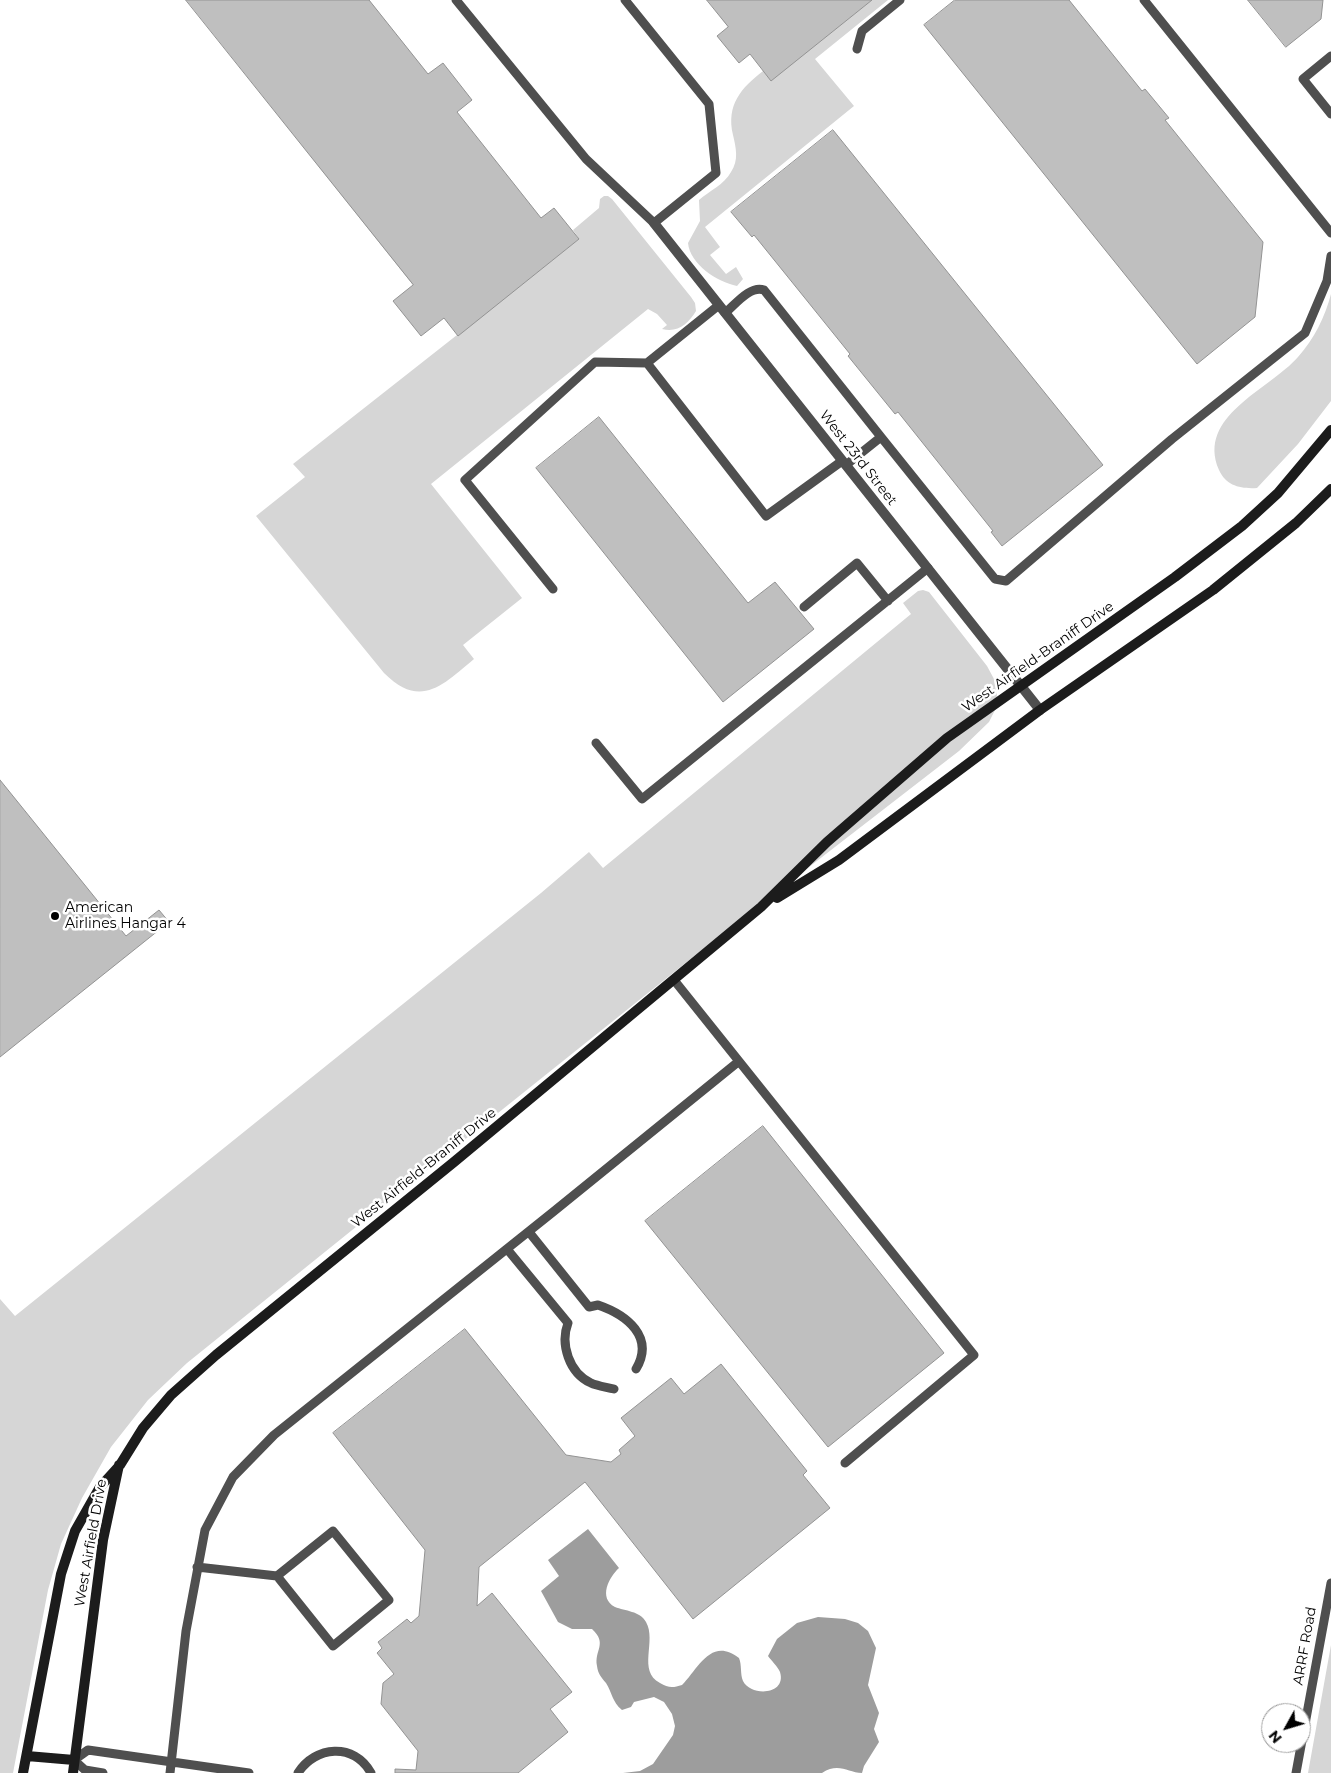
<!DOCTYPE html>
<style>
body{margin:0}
#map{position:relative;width:1331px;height:1773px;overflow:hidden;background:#fff;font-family:Montserrat,sans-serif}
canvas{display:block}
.north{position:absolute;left:1261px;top:1703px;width:50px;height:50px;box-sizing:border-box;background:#fff;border:1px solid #999;border-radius:50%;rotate:231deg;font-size:14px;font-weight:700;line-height:20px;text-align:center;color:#000}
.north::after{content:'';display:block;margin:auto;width:18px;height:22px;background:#000;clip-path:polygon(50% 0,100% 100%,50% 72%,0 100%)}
</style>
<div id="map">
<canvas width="1331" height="1773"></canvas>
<div class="north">N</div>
</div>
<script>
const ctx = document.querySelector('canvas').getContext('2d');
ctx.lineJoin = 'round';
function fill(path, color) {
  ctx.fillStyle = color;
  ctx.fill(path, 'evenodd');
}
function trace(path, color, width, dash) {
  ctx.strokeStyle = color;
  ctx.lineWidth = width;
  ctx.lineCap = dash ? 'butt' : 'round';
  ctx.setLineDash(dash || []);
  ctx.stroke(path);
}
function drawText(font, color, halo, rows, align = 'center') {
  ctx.font = font + ' Montserrat,sans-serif';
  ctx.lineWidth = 5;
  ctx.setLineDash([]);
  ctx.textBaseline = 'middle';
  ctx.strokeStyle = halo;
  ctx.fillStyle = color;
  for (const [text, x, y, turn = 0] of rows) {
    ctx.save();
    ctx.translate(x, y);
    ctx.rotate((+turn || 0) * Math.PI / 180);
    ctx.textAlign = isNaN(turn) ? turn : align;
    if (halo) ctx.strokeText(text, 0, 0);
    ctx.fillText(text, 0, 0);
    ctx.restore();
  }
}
fill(new Path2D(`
 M 872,0 L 888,0 L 815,59 L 854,106 L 705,227 L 720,247 L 710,255 L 726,274 L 736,267 L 743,279 L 737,286 C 717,282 690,264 688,243 L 700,221 L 699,200 C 709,191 724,185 731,172 C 739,160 736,148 733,135 C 726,105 741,88 763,71 L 771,80 Z
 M 604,196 L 608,196 L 612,199 L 691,297 L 695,303 L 696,311 C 688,324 678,333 662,329 L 667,325 L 657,314 L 648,309 L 431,484 L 522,598 L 463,645 L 474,659 C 442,686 420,709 384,673 L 256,516 L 305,477 L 293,464 L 579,239 L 573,230 L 599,208 L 600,199 Z
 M 1331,294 L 1331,401 L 1298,444 L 1257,488 C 1241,489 1226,486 1219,470 C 1196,416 1269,390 1298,357 C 1314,339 1325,317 1331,294 Z
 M 923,590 L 929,592 L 987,666 L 994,679 L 997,693 L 996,708 L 989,722 L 959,751 L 698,953 L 423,1173 L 187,1363 L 148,1400 L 111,1447 L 82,1498 L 61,1544 L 48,1590 L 13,1773 L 0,1773 L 0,1299 L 15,1316 L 541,893 L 589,852 L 603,868 L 911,614 L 903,603 L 918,591 Z
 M 1331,1645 L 1331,1773 L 1308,1773 Z`), '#d6d6d6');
fill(new Path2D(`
 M 588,1529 L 619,1568 C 609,1577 598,1598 615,1607 C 625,1611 640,1611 646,1622 C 657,1641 637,1671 660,1683 C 668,1688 673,1688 682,1685 C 698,1669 711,1636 739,1658 C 742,1665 740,1674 743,1681 C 751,1697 787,1695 780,1672 C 778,1667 771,1660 768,1656 L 777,1639 L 797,1623 L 818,1617 L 845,1619 L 858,1623 L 868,1631 L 876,1648 L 868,1685 L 879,1713 L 874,1729 L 879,1742 L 864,1766 L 862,1773 C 848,1773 839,1762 822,1773 L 623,1773 L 640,1771 L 653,1764 L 673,1735 L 675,1726 L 672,1714 L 664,1702 L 654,1697 L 634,1702 L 631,1707 L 622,1710 C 612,1702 612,1692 606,1683 C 601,1677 598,1674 597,1666 C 594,1650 608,1644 592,1629 L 572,1629 L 558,1622 L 541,1591 L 559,1576 L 548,1560 Z`), '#9d9d9d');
const building = new Path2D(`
 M 186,0 L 369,0 L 428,74 L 443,63 L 472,100 L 457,112 L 541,218 L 554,208 L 579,239 L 458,336 L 444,318 L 421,336 L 393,301 L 413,285 Z
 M 707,0 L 872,0 L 771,81 L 750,54 L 739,63 L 717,36 L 728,27 Z
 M 955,0 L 1069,0 L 1142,91 L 1145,89 L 1169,118 L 1165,120 L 1263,242 L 1255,317 L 1197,364 L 924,25 Z
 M 1248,0 L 1323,0 L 1321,19 L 1286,47 Z
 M 833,130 L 1103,465 L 1002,546 L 991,532 L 993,531 L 898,412 L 895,414 L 848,356 L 850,354 L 754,235 L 752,237 L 731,212 Z
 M 599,417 L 748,603 L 775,582 L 814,629 L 723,702 L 536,468 Z
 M 0,780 L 126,936 L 159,910 L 169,922 L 0,1057 Z
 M 763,1126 L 944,1353 L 828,1447 L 645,1221 Z
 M 465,1329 L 566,1455 L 611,1462 L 621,1454 L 619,1450 L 635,1436 L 621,1418 L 671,1378 L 684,1394 L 721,1364 L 807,1471 L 803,1475 L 830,1508 L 693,1619 L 585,1482 L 479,1567 L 477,1606 L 492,1593 L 572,1692 L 550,1709 L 568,1732 L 518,1773 L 395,1773 L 395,1769 L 416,1770 L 418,1751 L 381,1704 L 383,1683 L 394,1674 L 377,1653 L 382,1648 L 378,1642 L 407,1619 L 411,1623 L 419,1616 L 425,1550 L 333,1433 Z`);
fill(building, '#bfbfbf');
trace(building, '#939393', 1);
trace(new Path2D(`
 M 456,0 L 586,159 L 654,223 L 716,173 L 709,104 L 625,0
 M 1144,0 L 1331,233
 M 857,49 L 862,31 L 900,0
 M 1331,56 L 1303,79 L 1331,114
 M 719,305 L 647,363 L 766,516 L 842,461
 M 725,313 C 735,305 750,285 764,290 L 881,437
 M 846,465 L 881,437 L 995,579 L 1006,581 L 1172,439 L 1305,333 L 1327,281 L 1331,256
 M 553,589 L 465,480 L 595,362 L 647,363
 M 804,607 L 857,563 L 888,601
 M 596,743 L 642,799 L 928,568
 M 674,980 L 974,1355 L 845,1463
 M 529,1232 L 589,1307 L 598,1305 C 627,1315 655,1337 636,1369
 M 507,1249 L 568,1323 C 560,1344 569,1373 591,1383 C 597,1386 606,1387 614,1389
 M 197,1567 L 277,1576 L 333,1646 L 389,1600 L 333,1531 L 277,1576
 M 103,1773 L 85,1770 L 74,1760 L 88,1750 L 249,1773
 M 170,1773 L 186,1631 L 205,1530 L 233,1477 L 274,1435 L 553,1212 L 738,1062
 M 298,1773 C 315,1746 354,1742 371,1773
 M 1296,1773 L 1331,1583`), '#4f4f4f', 9);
trace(new Path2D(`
 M 654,223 L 1040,710`), '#4f4f4f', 10);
trace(new Path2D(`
 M 777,898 L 839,860 L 1040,710 L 1213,590 L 1296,523 L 1331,489
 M 27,1756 L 74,1760
 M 23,1773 L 61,1574 L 75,1531 L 100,1487 L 120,1465 L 143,1428 L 171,1395 L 216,1355 L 454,1162 L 761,907 L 827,842 L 947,738 L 1175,577 L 1242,526 L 1278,493 L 1331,430
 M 73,1773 L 103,1540 L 119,1465`), '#1c1c1c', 10);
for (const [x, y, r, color] of [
 [55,916,5,"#000"]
]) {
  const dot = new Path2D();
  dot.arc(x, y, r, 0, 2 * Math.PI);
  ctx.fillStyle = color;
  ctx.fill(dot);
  trace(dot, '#fff', 2);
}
drawText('14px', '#000', '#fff', [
 ["West 23rd Street",858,458,52],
 ["West Airfield-Braniff Drive",1038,657,-35],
 ["West Airfield-Braniff Drive",424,1168,-39],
 ["West Airfield Drive",91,1543,-80],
 ["ARRF Road",1305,1646,-80]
]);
drawText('14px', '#000', '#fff', [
 ["American",65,908],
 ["Airlines Hangar 4",65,924]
], 'left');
</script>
